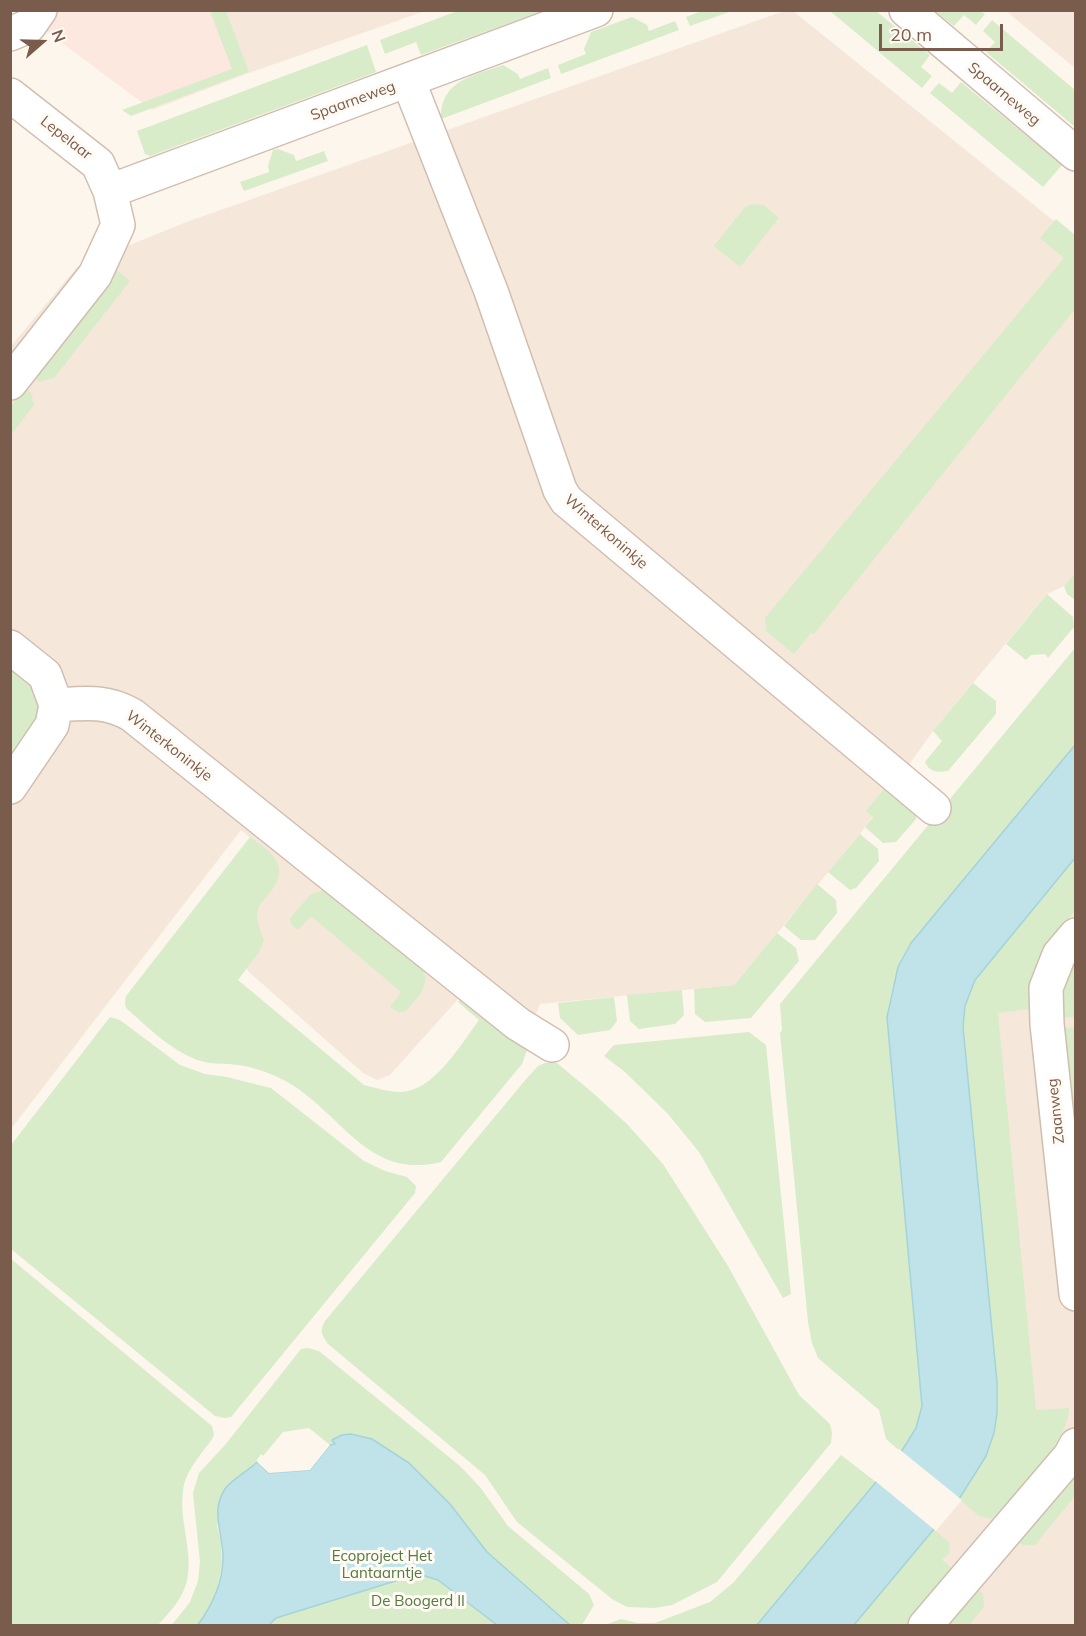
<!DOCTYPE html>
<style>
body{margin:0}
#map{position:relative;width:1086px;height:1636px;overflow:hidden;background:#fdf6ec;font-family:Mulish,sans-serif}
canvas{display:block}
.frame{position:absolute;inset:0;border:12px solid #7a5c4d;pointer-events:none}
.north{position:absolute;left:12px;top:12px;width:60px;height:60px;-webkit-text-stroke:4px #fffaf3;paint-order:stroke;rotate:70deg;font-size:16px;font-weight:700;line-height:24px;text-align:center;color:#7a5c4d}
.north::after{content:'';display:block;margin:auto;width:21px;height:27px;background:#7a5c4d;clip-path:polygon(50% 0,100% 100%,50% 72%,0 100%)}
.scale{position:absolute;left:879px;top:24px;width:124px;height:27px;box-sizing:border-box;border:3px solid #7a5c4d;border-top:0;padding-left:8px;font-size:18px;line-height:21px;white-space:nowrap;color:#7a5c4d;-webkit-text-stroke:4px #fffaf3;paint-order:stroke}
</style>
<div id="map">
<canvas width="1086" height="1636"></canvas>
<div class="frame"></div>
<div class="north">N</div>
<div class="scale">20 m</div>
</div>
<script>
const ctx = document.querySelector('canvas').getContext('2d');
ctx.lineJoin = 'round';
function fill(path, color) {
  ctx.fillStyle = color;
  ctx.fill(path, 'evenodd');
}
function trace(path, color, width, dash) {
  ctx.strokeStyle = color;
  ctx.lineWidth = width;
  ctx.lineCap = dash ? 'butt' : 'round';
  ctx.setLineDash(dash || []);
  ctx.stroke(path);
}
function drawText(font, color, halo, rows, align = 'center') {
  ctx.font = font + ' Mulish,sans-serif';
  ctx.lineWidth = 6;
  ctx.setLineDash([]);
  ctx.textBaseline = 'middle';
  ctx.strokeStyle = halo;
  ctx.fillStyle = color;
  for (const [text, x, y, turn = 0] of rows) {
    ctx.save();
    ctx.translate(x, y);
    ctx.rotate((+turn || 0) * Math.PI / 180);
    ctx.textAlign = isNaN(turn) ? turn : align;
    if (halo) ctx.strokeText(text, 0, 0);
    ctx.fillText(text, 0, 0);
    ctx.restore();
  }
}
fill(new Path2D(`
 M 787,10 L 793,11 L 1075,238 L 1075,573 L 1064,586 L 1047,594 L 933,731 L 860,834 L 734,985 L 540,1004 L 527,1037 L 468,988 L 390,1075 L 377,1080 L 363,1073 L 249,972 L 238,955 L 276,860 L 241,830 L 11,1129 L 11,346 L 78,266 L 184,223 Z
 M 224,11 L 425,11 L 249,73 Z
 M 1006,11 L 1075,11 L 1075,68 Z
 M 1075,858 L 1075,1625 L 854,1626 L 959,1499 L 986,1456 L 966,1057 Z`), '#f5e8da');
fill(new Path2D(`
 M 19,11 L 224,11 L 249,73 L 152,110 Z`), '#fde8e0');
fill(new Path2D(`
 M 460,10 L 542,11 L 421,55 L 416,42 L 385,54 L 380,40 Z
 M 210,11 L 226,11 L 249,72 L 131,116 L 122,110 L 232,69 Z
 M 702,11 L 702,10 L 732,11 L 690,26 L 686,17 Z
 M 830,11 L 876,11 L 930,55 L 921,67 L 932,76 L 922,88 Z
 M 935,11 L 980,11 L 985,14 L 976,25 L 964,15 L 954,26 Z
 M 632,17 L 647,25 L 649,31 L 675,21 L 679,30 L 561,74 L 558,65 L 586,54 L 584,49 L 591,32 Z
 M 992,20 L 1075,90 L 1075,127 L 986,52 L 995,42 L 983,31 Z
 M 367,45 L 376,72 L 150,156 L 145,154 L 137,131 Z
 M 503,65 L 518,74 L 520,79 L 548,68 L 551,78 L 441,119 C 440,80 473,76 503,65 Z
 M 961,82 L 1062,165 L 1043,187 L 930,93 L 939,83 L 952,93 Z
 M 278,149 L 294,155 L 296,161 L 324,151 L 328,161 L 244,191 L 240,182 L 269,172 L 268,166 L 273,150 Z
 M 752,204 L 764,205 L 779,218 L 740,267 L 714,246 L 745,207 Z
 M 1056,219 L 1075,235 L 1075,309 L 814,634 L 811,633 L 794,654 L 766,631 L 765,618 L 1064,258 L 1040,238 Z
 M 117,270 L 130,281 L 54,378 L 39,382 L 33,377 Z
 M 25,388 L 31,393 L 34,405 L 11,435 L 11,406 Z
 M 1075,573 L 1075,600 L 1067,594 L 1064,586 Z
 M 1047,594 L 1073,617 L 1074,627 L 1048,658 L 1045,654 L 1031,655 L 1026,660 L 1006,644 Z
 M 1075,648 L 1075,745 L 911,943 C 897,968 891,989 887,1017 L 922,1406 L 916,1428 L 901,1452 L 886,1439 L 879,1410 L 818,1358 L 812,1343 L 808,1322 L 780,1033 L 782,1030 L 780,1004 Z
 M 11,665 C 16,671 23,676 28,682 C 52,710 26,740 11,765 Z
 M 973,683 L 996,701 L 996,714 L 948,771 C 937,772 930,773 925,762 L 942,741 L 933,731 Z
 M 886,787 L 916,810 L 916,819 L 896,842 L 883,843 L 865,827 L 873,817 L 866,811 Z
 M 860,834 L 878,849 L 879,861 L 856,888 L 850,890 L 828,872 Z
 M 250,837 C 269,851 291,864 272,890 C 268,896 260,902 258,909 C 255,919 261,932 264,941 L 259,952 L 238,980 L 364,1085 C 376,1088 388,1092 401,1092 C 434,1091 461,1044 479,1020 L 458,1002 L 469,989 L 526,1038 L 527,1050 L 522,1064 L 441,1162 C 368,1180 343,1115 289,1083 C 275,1075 255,1067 238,1065 C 225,1063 213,1065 201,1061 C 172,1052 149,1028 126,1008 L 125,1003 L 126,996 Z
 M 1075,858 L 1075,911 L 1051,940 L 1031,1009 L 998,1013 L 1036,1410 L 1069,1408 C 1069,1442 1018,1489 996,1515 L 992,1519 L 979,1516 L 959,1499 L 986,1456 L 963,1027 L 965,1006 L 975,980 Z
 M 817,884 L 836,900 L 837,913 L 815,940 L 801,940 L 784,926 Z
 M 324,890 L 420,961 C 432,985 422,992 406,1011 L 398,1012 L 390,1007 L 401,992 L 311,916 L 298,930 L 291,924 L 290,918 L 310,895 Z
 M 777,933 L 796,948 L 799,961 L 751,1018 L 705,1022 L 695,1014 L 694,989 L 734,985 Z
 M 1075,962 L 1075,1017 L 1063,1018 L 1064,986 Z
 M 682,990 L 684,1015 L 675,1024 L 639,1029 L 630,1021 L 627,995 Z
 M 614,997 L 617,1021 L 610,1030 L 578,1035 L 560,1018 L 558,1003 Z
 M 110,1017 L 120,1020 L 180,1065 L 205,1074 L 227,1077 L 271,1088 L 364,1161 L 385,1171 L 407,1177 L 416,1186 L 415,1193 L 231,1417 L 224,1418 L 215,1416 L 11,1249 L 11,1145 Z
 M 1075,1027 L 1075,1147 L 1064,1028 Z
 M 749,1032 L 766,1045 L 791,1294 L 783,1298 L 699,1152 L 668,1114 L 625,1072 L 604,1056 L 614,1045 Z
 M 545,1063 L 557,1063 L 593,1093 L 627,1124 L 663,1164 L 728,1266 L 799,1395 L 830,1424 L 832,1433 L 831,1443 L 717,1582 L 672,1605 L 655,1608 L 627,1607 L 612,1599 L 517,1522 L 485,1475 L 328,1344 C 322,1335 319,1331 325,1321 L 527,1078 L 538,1066 Z
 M 10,1258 L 212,1426 L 214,1435 L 212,1439 C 201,1455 185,1471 183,1491 C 178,1523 198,1561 183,1592 C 177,1605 167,1615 158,1625 L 11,1625 Z
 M 308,1348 L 319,1351 L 460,1466 L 480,1487 L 508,1526 L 589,1594 L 594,1605 L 582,1625 L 570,1625 L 487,1552 L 450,1504 L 409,1463 L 372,1439 L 333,1441 L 336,1444 L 330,1445 L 309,1428 L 283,1432 L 263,1456 L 261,1454 L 252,1467 L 228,1486 L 217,1526 L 221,1542 L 222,1566 L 215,1598 L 208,1612 L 197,1625 L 171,1626 L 190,1602 L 198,1581 L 200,1562 L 193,1493 L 199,1473 L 225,1445 L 301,1349 Z
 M 841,1455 L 876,1482 L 756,1625 L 602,1626 L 621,1619 L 637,1623 L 655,1623 L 710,1602 L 733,1583 Z
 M 1075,1470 L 1075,1496 L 1035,1545 L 1023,1545 L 1017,1541 Z
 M 933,1529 L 949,1542 L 950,1552 L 942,1560 L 953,1569 L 906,1625 L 854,1626 Z
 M 378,1540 L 518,1626 L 253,1626 Z
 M 977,1589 L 983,1594 L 984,1607 L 969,1625 L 947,1626 Z`), '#d8ecc9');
const water = new Path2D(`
 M 1075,745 L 1075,858 L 975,980 L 965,1006 L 963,1027 L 997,1382 L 997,1413 L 994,1433 L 986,1456 L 973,1477 L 959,1499 L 854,1625 L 756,1626 L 901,1452 L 916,1428 L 922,1406 L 887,1017 L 898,967 L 911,943 Z
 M 351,1434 L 372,1439 L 409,1463 L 450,1504 L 487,1552 L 570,1625 L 497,1625 L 438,1580 L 418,1574 L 276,1618 L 269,1625 L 197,1626 C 212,1606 223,1582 223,1557 C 223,1534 210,1511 225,1489 C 231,1480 248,1471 257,1462 L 269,1473 L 310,1470 L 330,1445 L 335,1444 L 332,1440 L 342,1435 Z`);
fill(water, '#bfe3e8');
trace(water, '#a5d3da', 1.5);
fill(new Path2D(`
 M 327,1443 L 330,1445 L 310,1470 L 269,1473 L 257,1462 L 259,1460 L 270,1470 L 308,1467 Z
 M 899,1449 L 962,1500 L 936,1531 L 874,1480 Z`), '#fdf6ec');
const minor = new Path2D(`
 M 906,10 L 1076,154
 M 10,34 L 29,26 L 40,10
 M 408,80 L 491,291 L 560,490 L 566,500 L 934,808
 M 10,95 L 98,164 L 110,191 L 118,225 L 95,275 L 10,383
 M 110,191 L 596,10
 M 10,647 L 45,675 L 56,705 L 52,725 L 10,787
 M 56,705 C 85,703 106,700 132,715 L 518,1024 L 552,1045
 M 1076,935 L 1059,955 L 1046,988 L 1047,1024 L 1076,1294
 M 925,1626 L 1070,1456 L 1076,1445`);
trace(minor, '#d1beb0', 36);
trace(minor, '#fff', 33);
drawText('15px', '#7a5c4d', '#fffaf3', [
 ["Spaarneweg",1004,94,40],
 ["Spaarneweg",353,101,-20],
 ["Lepelaar",66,138,38],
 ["Winterkoninkje",606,532,41],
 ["Winterkoninkje",169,746,38],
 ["Zaanweg",1056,1111,-96]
]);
drawText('15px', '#537a41', '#fffaf3', [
 ["Ecoproject Het",382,1556],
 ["Lantaarntje",382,1573],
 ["De Boogerd II",418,1601]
]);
</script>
